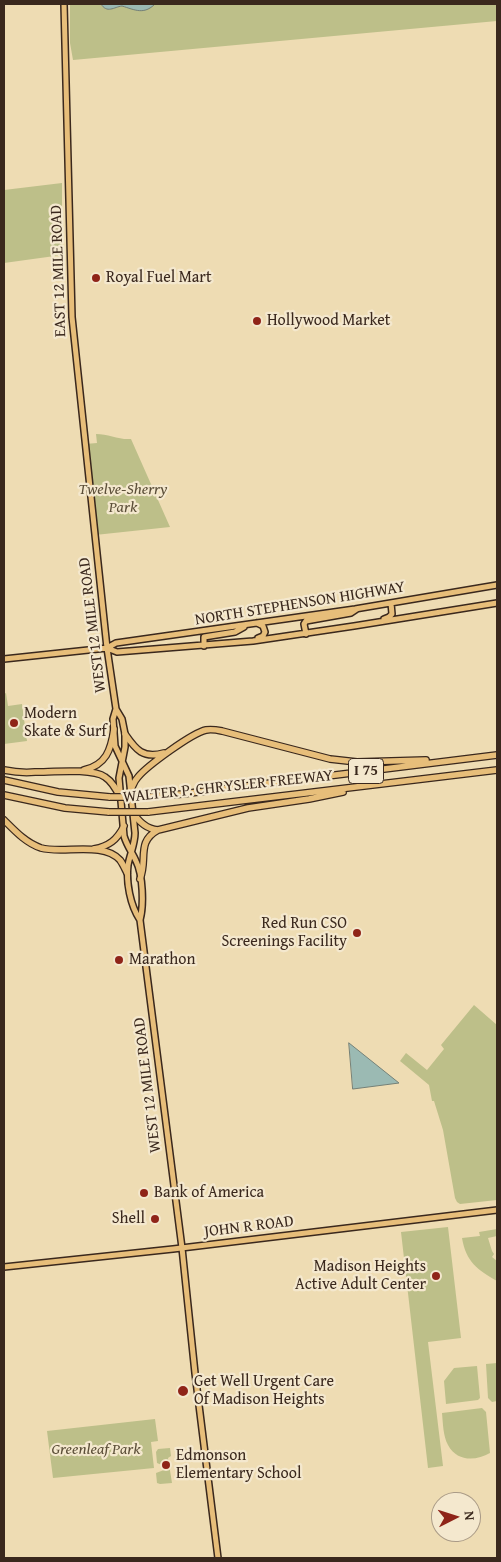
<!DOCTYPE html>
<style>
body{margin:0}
#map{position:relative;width:501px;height:1562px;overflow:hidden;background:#eedcb3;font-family:"Gentium Book Plus",serif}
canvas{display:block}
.frame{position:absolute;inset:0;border:5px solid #3a281d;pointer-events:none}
.north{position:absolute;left:431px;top:1492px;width:50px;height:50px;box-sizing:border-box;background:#f4e8ce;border:1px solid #aa9b87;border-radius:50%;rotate:85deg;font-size:14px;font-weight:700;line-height:20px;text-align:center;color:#3a281d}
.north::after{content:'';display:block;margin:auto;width:18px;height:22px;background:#8f2418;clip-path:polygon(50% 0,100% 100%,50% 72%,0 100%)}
</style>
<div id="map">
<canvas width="501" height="1562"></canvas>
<div class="frame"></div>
<div class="north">N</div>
</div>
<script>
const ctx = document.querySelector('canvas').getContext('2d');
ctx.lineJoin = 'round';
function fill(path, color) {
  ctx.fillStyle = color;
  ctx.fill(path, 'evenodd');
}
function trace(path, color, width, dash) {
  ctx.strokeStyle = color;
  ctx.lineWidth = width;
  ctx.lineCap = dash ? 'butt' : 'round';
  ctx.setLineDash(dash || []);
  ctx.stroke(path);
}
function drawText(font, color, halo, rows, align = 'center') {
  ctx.font = font + ' "Gentium Book Plus",serif';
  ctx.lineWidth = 4.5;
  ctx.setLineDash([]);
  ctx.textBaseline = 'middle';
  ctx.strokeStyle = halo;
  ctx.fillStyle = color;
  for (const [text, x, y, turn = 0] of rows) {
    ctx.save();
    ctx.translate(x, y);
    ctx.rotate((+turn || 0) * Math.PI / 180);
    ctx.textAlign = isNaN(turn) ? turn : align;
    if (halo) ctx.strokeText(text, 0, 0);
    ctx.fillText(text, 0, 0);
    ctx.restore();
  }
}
fill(new Path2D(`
 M 70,4 L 497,4 L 497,21 L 73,60 L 70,43 Z
 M 62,183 L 62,255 L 4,263 L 4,190 Z
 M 96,434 C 108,434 119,440 131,439 L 170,527 L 95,535 L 85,444 L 97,443 Z
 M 6,693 L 8,706 L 22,704 L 27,741 L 4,744 L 4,694 Z
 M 474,1005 L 497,1025 L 497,1200 L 460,1204 L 457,1202 L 455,1198 L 443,1130 L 434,1101 L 432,1101 L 429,1085 L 400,1061 L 406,1053 L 427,1070 L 444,1049 L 441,1045 Z
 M 448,1227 L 461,1338 L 428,1342 L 443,1466 L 428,1468 L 401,1232 Z
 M 497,1229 L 497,1236 L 488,1238 L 492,1251 L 494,1254 L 492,1257 L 497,1261 L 497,1281 C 478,1270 466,1262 462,1238 L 480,1236 L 479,1232 Z
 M 497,1363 L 497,1401 L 492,1402 L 488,1398 L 486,1364 Z
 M 477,1366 L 480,1398 L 478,1400 L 446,1404 L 444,1381 L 454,1368 Z
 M 482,1408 L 486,1412 L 490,1453 C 476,1461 457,1462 448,1445 C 443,1436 443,1423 442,1413 Z
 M 155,1419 L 158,1441 L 151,1442 L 154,1468 L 53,1478 L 47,1431 Z
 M 170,1448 L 171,1456 L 168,1458 L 172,1483 L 160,1484 L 157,1483 L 156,1473 L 164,1470 L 164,1466 L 157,1463 L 156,1452 L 158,1449 Z`), '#bdbf89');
const water = new Path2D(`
 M 101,4 L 155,4 C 144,15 135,10 122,6 C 114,7 107,14 101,4 Z
 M 349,1043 L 399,1083 L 353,1089 Z`);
fill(water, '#9bbab3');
trace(water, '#748077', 1);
const major = new Path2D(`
 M 64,4 L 72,317 L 107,648 L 116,709 L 122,719 L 125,734 L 125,747 L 119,778 L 124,836 C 127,846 132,852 136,861 C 143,875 144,905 140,920 L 182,1248 L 195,1373 L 218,1558
 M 384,619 L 389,617 L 392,614 L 391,603
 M 257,623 L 263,626 L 265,632 L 263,636 L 258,638
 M 306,634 L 304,624 L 306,621 L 351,613 L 357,609
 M 204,646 L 204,637 L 235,632 L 244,627
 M 107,648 L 117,652 L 253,641 L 354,626 L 497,603
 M 4,659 L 107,648 L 116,643 L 355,609 L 497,585
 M 116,709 L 113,719 L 115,746 L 129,776 L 135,833 C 135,844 130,854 128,865 C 126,882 130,905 140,920
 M 4,1267 L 173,1249 L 497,1210`);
const highway = new Path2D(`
 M 125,734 C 136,750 143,759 164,753
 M 4,770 C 14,772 25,773 35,772 C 52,772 92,768 105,777 C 113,782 117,791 121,799
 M 84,770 C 106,765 111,750 114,729
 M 4,780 L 58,792 L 110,797
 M 130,791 C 133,786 134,781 138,777 C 147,766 192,733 206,730 C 211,729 217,730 222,731 L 330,759 L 357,762 L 426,760
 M 4,795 L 65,808 L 109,812
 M 146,797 L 182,794 L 497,755
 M 132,811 C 138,821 146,829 158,830
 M 148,812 L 497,770
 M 4,820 C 15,831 26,843 41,848 C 63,854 103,841 120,860 C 123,864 125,869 127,873
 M 94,849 C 109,846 117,840 124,826
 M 140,879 C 148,859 136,842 158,830 L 248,808 L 309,799 L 343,792`);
trace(major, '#3a281d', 8);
trace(highway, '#3a281d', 8);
trace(major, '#e7be7a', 5);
trace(highway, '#e7be7a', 5.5);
const highwayBridge = new Path2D(`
 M 110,797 L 146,797
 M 109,812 L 148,812`);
trace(highwayBridge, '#3a281d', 8, []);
trace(highwayBridge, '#e7be7a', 5.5);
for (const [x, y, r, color] of [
 [96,278,5,"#8f2418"],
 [257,321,5,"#8f2418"],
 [14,723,5,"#8f2418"],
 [357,933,5,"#8f2418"],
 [119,960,5,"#8f2418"],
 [144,1193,5,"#8f2418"],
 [155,1219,5,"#8f2418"],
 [436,1276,5,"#8f2418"],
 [183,1391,6,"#8f2418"],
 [166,1465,5,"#8f2418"]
]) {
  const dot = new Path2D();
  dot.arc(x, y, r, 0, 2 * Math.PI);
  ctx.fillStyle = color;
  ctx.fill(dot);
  trace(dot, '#f4e8ce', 2);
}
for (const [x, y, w] of [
 [366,771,35]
]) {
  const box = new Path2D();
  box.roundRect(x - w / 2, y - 12.5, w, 25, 4);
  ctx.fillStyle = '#f4e8ce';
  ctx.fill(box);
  trace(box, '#3a281d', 1);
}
drawText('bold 15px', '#3a281d', null, [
 ["I 75",366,771]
]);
drawText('16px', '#3a281d', '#f4e8ce', [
 ["EAST 12 MILE ROAD",59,271,-92],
 ["NORTH STEPHENSON HIGHWAY",300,604,-9],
 ["WEST 12 MILE ROAD",93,625,-97],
 ["WALTER P. CHRYSLER FREEWAY",228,787,-6],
 ["WEST 12 MILE ROAD",148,1085,-97],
 ["JOHN R ROAD",249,1227,-7]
]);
drawText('16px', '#3a281d', '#f4e8ce', [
 ["Royal Fuel Mart",106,278],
 ["Hollywood Market",267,321],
 ["Modern",24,714],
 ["Skate & Surf",24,732],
 ["Red Run CSO",347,924,"right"],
 ["Screenings Facility",347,942,"right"],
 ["Marathon",129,960],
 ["Bank of America",154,1193],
 ["Shell",145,1219,"right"],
 ["Madison Heights",426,1267,"right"],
 ["Active Adult Center",426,1285,"right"],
 ["Get Well Urgent Care",194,1382],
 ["Of Madison Heights",194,1400],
 ["Edmonson",176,1456],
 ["Elementary School",176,1474]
], 'left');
drawText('italic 16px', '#5b4e38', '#f4e8ce', [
 ["Twelve-Sherry",123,490],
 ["Park",123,508],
 ["Greenleaf Park",96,1450]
]);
</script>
